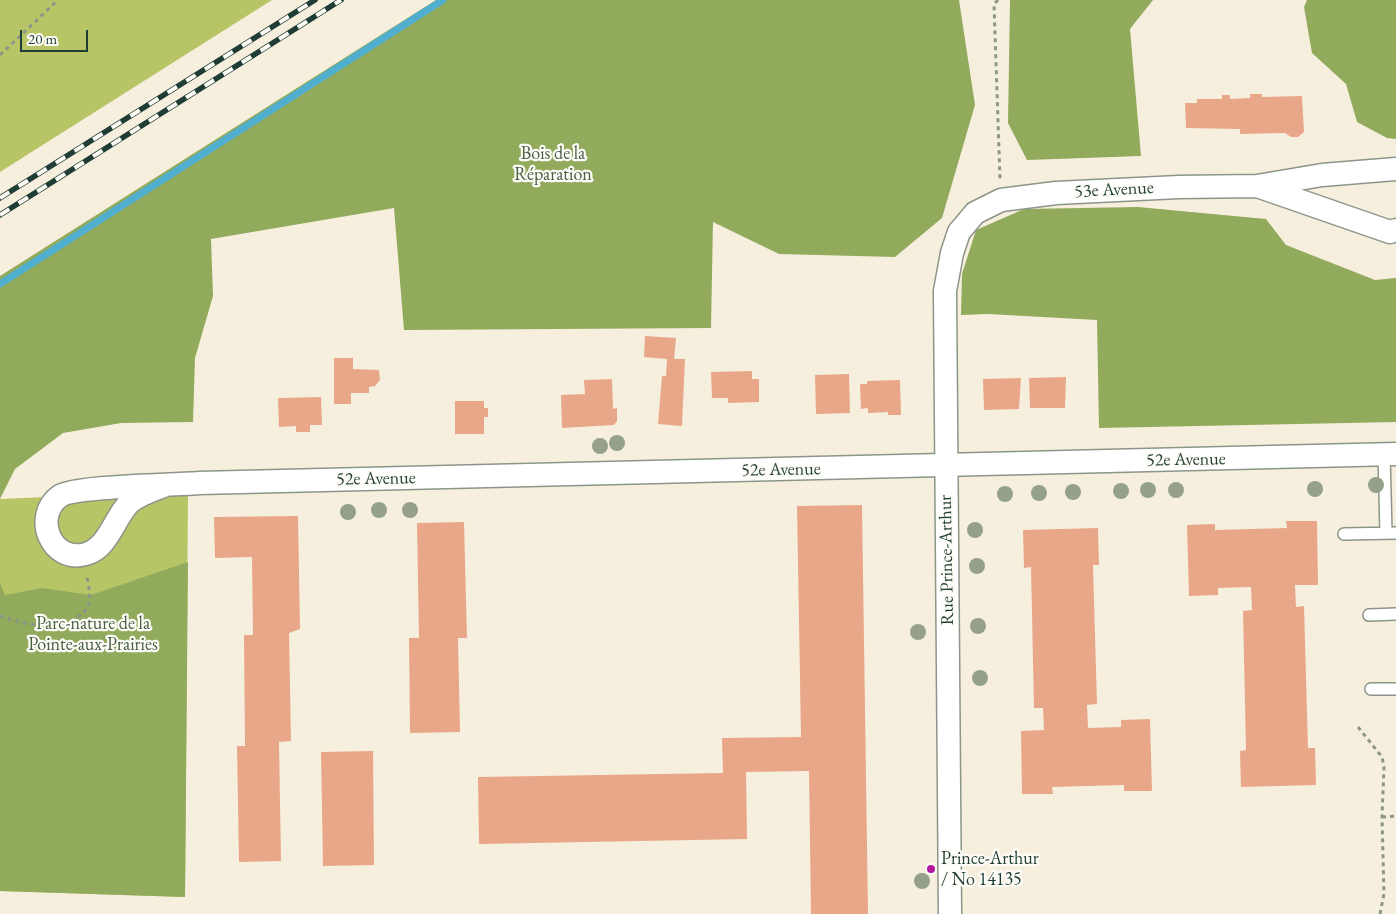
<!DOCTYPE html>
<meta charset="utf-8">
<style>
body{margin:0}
#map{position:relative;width:1396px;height:914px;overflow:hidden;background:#f7efde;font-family:"EB Garamond",serif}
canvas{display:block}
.scale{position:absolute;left:20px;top:30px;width:68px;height:22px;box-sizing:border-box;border:2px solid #1f3d34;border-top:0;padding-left:6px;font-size:15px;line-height:18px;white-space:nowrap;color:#1f3d34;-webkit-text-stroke:4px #fdfcf7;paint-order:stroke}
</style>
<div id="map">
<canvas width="1396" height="914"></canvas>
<div class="scale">20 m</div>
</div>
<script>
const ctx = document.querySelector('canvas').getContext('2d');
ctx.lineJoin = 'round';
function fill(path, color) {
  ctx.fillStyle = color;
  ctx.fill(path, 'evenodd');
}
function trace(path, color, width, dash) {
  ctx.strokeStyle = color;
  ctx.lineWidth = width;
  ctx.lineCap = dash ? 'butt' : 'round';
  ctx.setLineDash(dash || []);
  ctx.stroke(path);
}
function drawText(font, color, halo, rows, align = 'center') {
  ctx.font = font + ' "EB Garamond",serif';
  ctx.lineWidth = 4.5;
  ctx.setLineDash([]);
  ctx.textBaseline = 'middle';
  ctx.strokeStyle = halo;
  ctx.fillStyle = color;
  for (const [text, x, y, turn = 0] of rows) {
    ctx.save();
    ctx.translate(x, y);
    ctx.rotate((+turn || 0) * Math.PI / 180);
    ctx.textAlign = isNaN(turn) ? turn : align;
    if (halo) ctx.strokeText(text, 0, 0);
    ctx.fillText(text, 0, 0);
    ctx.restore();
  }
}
fill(new Path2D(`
 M 0,0 L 272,0 L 0,172 Z
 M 188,491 L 185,897 L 0,891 L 0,499 Z`), '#b8c567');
fill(new Path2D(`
 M 436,0 L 959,0 L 975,105 L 942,218 L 895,257 L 779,254 L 713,222 L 711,328 L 404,330 L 394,208 L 211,239 L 213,296 L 195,358 L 193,422 L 121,423 L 63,433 L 15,469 L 0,499 L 0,276 Z
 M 1010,0 L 1153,0 L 1130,29 L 1141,156 L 1027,160 L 1008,123 Z
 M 1307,0 L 1396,0 L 1396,139 L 1387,138 L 1357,122 L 1346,84 L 1312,53 L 1304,7 Z
 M 1138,207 L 1266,219 L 1286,245 L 1375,280 L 1396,278 L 1396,422 L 1099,428 L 1097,320 L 988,314 L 961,315 L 962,274 L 976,230 L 1024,209 Z
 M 188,562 L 185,897 L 0,891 L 0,583 L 5,595 L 42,588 L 91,595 Z`), '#92aa5c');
trace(new Path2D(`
 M 0,284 L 443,0`), '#50aece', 7);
fill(new Path2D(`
 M 1250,94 L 1262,94 L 1262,97 L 1302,96 L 1304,132 L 1298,137 L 1291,137 L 1285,133 L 1240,134 L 1240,129 L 1186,128 L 1185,103 L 1197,103 L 1197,99 L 1222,99 L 1222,95 L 1230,95 L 1230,99 L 1250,98 Z
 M 645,336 L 676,338 L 674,359 L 685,359 L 682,426 L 658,424 L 662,376 L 666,376 L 667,359 L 644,357 Z
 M 334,358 L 353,358 L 353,369 L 379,370 L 380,380 L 375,386 L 369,387 L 369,393 L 351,393 L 351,404 L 334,404 Z
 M 752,371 L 752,379 L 759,379 L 759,402 L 728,403 L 728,398 L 712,398 L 711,372 Z
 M 849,374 L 850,413 L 816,414 L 815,375 Z
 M 1066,377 L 1065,408 L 1030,408 L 1029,378 Z
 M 1021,378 L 1019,409 L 984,410 L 983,379 Z
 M 612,379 L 613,409 L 617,408 L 617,421 L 614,425 L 562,428 L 561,395 L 585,394 L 584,380 Z
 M 900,380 L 901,415 L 888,415 L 888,412 L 868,413 L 868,408 L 861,409 L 860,384 L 867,384 L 867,381 Z
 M 321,397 L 322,425 L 310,425 L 310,432 L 296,432 L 296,426 L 279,427 L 278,398 Z
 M 455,401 L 484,401 L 484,408 L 488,408 L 488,417 L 484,417 L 484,434 L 455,434 Z
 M 862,505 L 868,914 L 811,914 L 809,771 L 746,772 L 747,839 L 479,844 L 478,777 L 723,773 L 722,738 L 801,737 L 797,506 Z
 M 298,516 L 300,629 L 289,633 L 291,741 L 279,742 L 281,861 L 239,862 L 237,746 L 245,746 L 244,635 L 253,635 L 252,557 L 215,558 L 214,517 Z
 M 1286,521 L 1317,521 L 1318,585 L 1295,585 L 1296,607 L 1304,606 L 1308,748 L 1315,748 L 1316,785 L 1241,787 L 1240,751 L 1246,750 L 1243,611 L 1252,610 L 1251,587 L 1218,588 L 1218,595 L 1189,596 L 1187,525 L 1215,524 L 1215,530 L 1287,528 Z
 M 464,522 L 467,638 L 458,638 L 460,732 L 410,733 L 409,638 L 419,638 L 417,523 Z
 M 1098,528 L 1099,565 L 1093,565 L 1097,704 L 1087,705 L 1088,728 L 1121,727 L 1121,720 L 1150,719 L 1152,791 L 1124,791 L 1124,785 L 1052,787 L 1053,794 L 1022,794 L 1021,731 L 1044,730 L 1043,708 L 1034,708 L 1031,567 L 1024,568 L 1023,530 Z
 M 373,751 L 374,865 L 323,866 L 321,752 Z`), '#e9a789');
const service = new Path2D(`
 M 1384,454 L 1386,533
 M 1344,534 L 1396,533
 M 1369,615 L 1396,614
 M 1371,689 L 1396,689`);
const minor = new Path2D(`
 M 1260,187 L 1390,232 L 1396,230
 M 166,485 C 154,490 139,494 129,503 C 114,519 108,548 86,554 C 51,564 32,516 60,496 C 75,486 175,485 199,483 L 1396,454
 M 950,914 L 945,291 L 952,253 L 959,232 L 975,213 L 1001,200 L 1056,193 L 1179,187 L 1257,186 L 1322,175 L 1396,169`);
trace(service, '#8b9689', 14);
trace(minor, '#8b9689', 25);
trace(new Path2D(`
 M 998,0 L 994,4 L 1000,179
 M 0,55 L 58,0
 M 0,616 C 25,624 51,632 76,618 C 82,614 87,610 89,603 C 91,595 88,584 87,576
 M 1358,727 L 1382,757 L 1384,767 L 1382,817 L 1384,894 L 1380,914
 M 1382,817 L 1396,816`), '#8b9689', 3, [4, 4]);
trace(service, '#fff', 11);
trace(minor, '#fff', 22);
const rail = new Path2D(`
 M 0,198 L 315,0
 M 0,215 L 341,0`);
trace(rail, '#1f3d34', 5.5);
trace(rail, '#fdfcf7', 4, [11]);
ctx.fillStyle = '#95a088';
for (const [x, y] of [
 [617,443],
 [600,446],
 [1376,485],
 [1315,489],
 [1148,490],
 [1176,490],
 [1121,491],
 [1073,492],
 [1039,493],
 [1005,494],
 [379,510],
 [410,510],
 [348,512],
 [975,530],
 [977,566],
 [978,626],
 [918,632],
 [980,678],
 [922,881]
]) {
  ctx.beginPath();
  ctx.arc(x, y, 8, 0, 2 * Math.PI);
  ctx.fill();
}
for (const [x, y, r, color] of [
 [931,869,5,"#b5179e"]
]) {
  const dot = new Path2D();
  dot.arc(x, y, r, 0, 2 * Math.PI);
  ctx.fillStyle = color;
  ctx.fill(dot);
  trace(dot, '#fdfcf7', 2);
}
drawText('18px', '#455f41', '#fdfcf7', [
 ["Bois de la",553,154],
 ["Réparation",553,175],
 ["Parc-nature de la",93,624],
 ["Pointe-aux-Prairies",93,645]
]);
drawText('18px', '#1f3d34', '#fdfcf7', [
 ["53e Avenue",1114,190,-3],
 ["52e Avenue",1186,460,-1],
 ["52e Avenue",781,470,-1],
 ["52e Avenue",376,479,-1],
 ["Rue Prince-Arthur",947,560,-91]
]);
drawText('18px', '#1f3d34', '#fdfcf7', [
 ["Prince-Arthur",941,859],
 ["/ No 14135",941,880]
], 'left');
</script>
